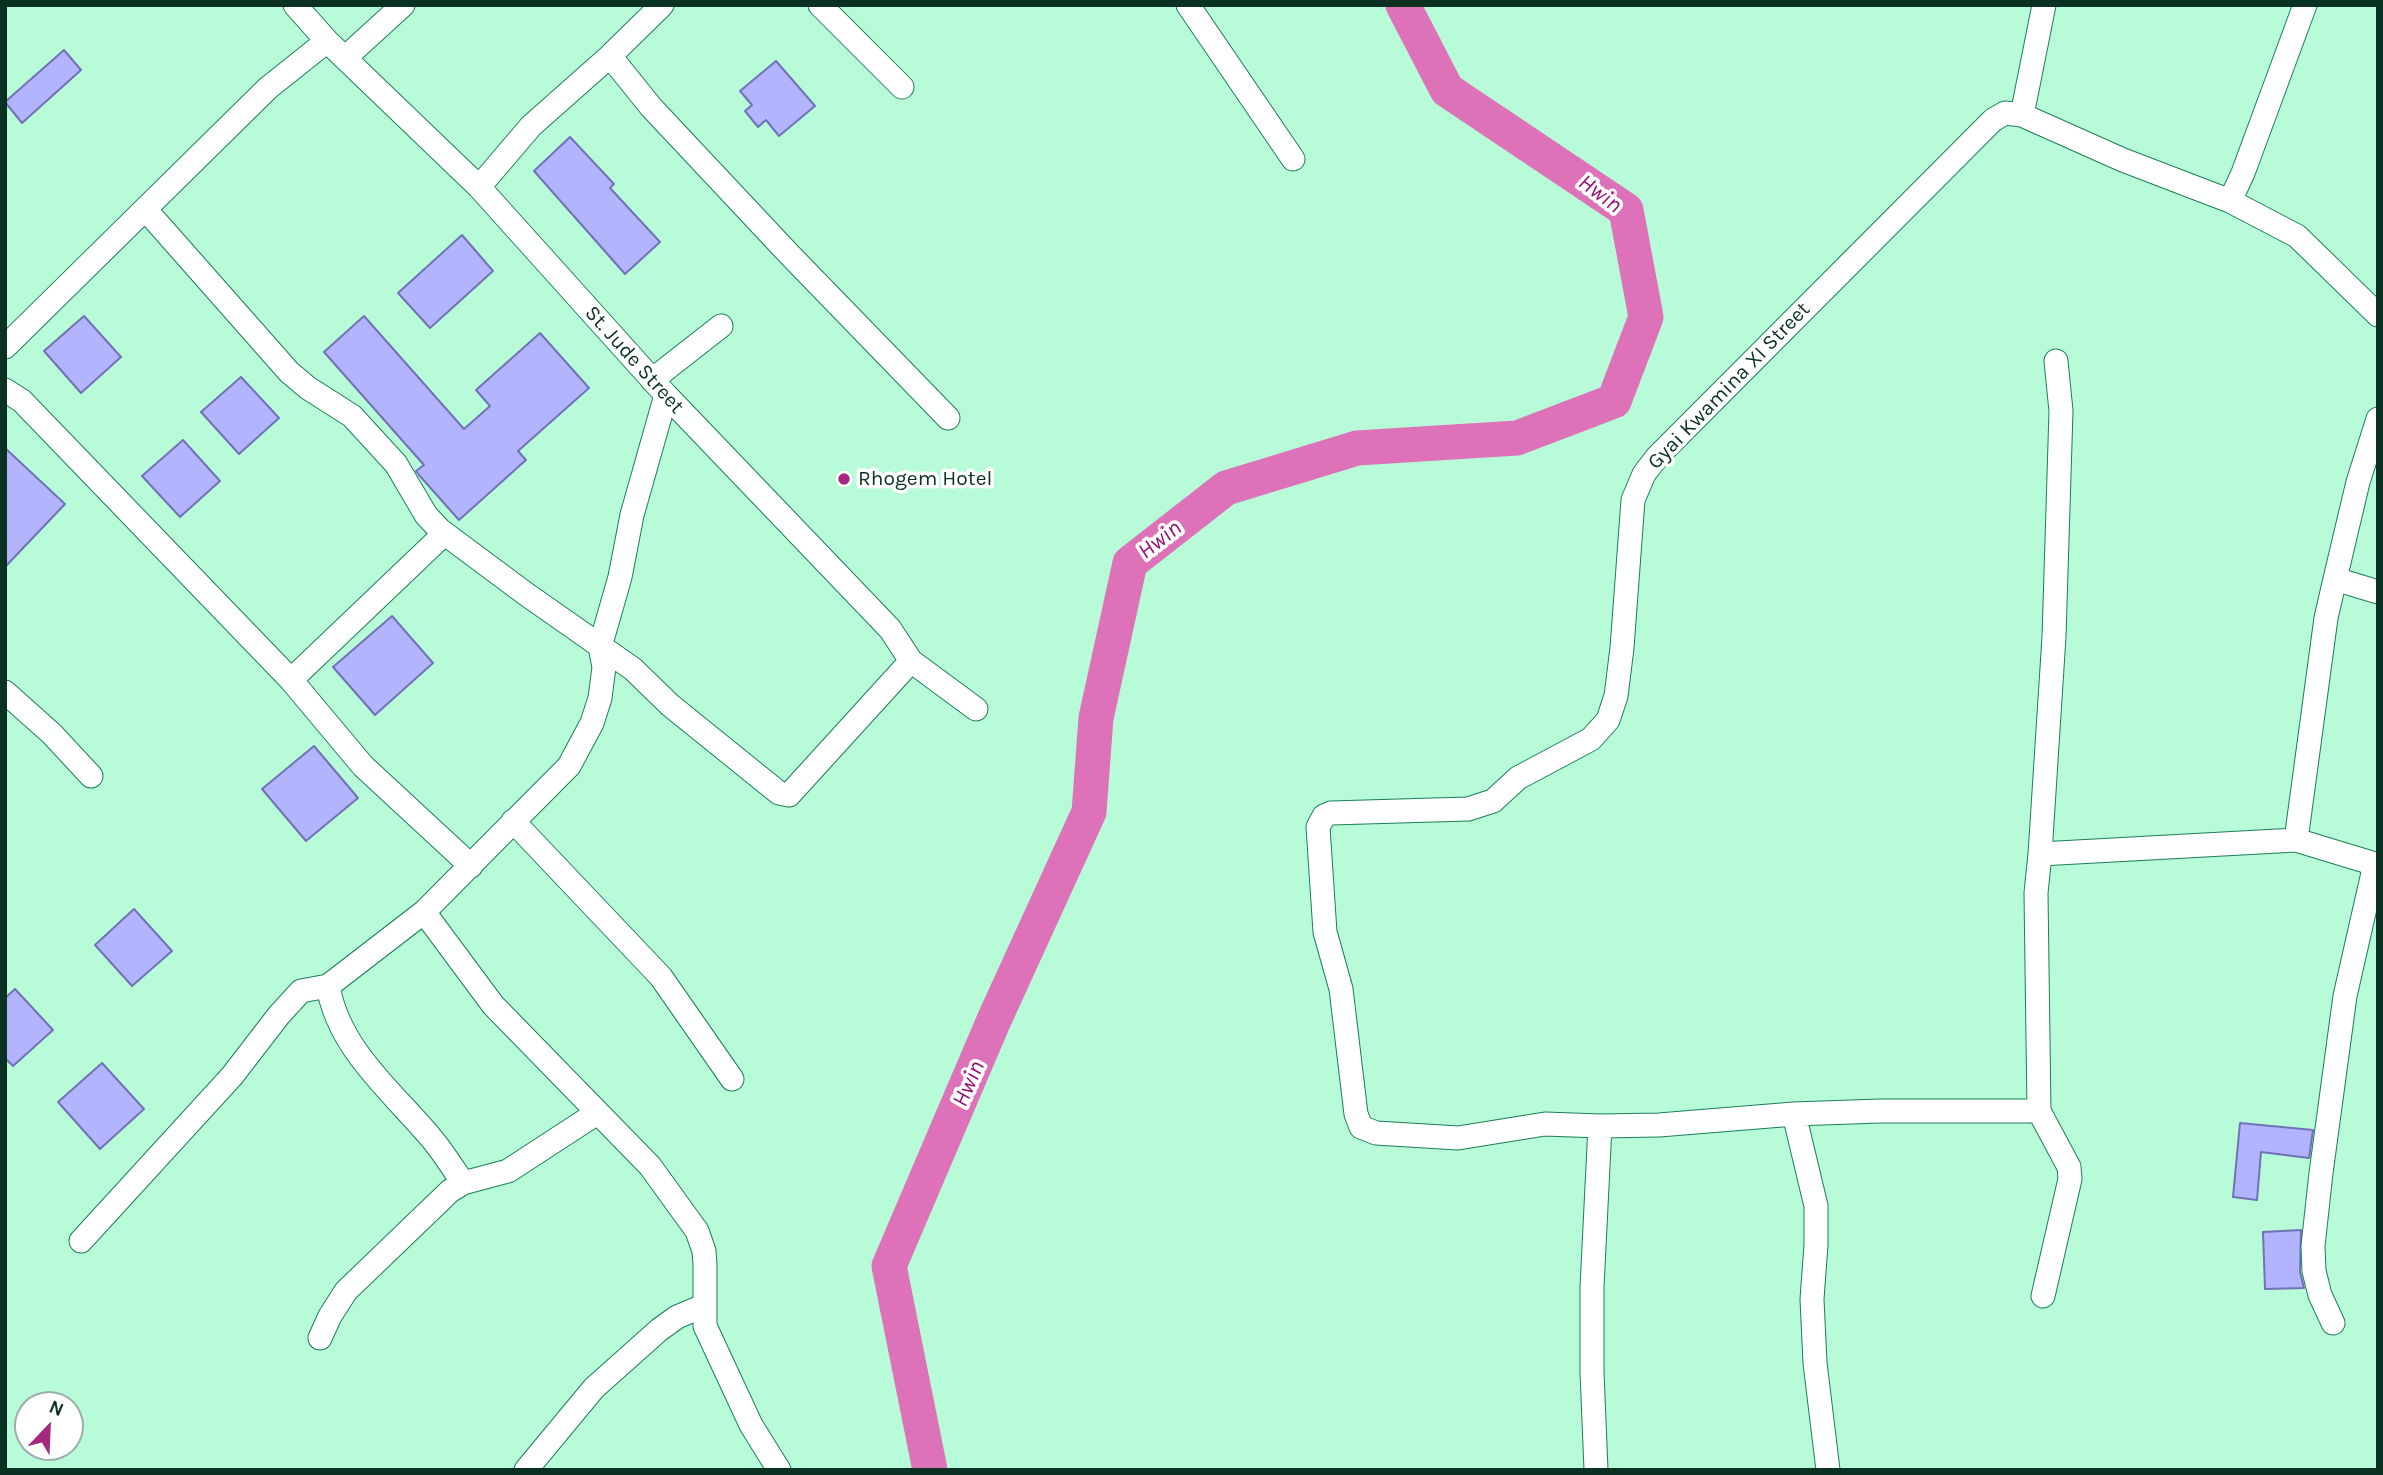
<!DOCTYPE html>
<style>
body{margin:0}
#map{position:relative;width:2383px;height:1475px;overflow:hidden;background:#b7fbd9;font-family:Karla,sans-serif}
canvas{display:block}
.frame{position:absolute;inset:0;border:7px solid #0b3122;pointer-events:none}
.north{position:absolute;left:14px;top:1391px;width:70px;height:70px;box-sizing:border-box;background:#fff;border:2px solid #9dada7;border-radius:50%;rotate:23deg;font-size:19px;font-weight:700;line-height:28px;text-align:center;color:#0b3122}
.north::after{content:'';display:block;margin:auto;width:24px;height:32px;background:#a2297f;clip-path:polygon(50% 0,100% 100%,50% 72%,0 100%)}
</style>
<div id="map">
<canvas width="2383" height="1475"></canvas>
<div class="frame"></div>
<div class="north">N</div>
</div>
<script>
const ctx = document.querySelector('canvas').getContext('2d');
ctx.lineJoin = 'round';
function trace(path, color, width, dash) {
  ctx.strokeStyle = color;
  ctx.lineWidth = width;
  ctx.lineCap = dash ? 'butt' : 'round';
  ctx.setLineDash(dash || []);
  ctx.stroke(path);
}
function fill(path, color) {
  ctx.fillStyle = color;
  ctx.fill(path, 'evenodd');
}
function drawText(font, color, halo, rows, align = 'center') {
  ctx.font = font + ' Karla,sans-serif';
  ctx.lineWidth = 7;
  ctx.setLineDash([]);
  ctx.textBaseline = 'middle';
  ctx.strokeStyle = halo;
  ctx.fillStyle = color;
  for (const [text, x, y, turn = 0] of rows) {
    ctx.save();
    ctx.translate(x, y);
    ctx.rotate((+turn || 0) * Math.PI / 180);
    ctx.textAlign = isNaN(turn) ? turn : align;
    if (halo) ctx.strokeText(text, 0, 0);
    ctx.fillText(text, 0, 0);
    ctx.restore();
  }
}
trace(new Path2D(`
 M 930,1470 L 889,1266 L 994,1020 L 1089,812 L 1096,718 L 1130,563 L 1226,488 L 1357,448 L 1517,438 L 1614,401 L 1646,317 L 1626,210 L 1447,90 L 1403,5`), '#de72b9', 35);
const building = new Path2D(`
 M 64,50 L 81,70 L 22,123 L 5,102 Z
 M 776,61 L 815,106 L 779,136 L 766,120 L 758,127 L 745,111 L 752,105 L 740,91 Z
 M 570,137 L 614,184 L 610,188 L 660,242 L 625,274 L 534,171 Z
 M 462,235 L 493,271 L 430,328 L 398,293 Z
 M 84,316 L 121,357 L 81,393 L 44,351 Z
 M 364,316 L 464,429 L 490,406 L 476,390 L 540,333 L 589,388 L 518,451 L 526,460 L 459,520 L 419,475 L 416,471 L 424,465 L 324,352 Z
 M 241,377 L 279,418 L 239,454 L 201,412 Z
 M 183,440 L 220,481 L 180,517 L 142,476 Z
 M 5,448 L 65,504 L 5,567 Z
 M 392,616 L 433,663 L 375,715 L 333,667 Z
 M 314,746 L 358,798 L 306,841 L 262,789 Z
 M 134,909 L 172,951 L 132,986 L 95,945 Z
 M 15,989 L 53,1030 L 13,1066 L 5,1058 L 5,998 Z
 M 102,1063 L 144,1109 L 100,1149 L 58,1102 Z
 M 2240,1123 L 2313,1130 L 2309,1158 L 2261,1152 L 2257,1200 L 2233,1197 Z
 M 2301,1230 L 2300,1272 L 2304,1288 L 2265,1289 L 2263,1232 Z`);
fill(building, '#b2b4fe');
trace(building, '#7172b6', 2);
const minor = new Path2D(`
 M 295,5 L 327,41 L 479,187 L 666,395 L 890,629 L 911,661 L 976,709
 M 820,5 L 902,87
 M 1188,5 L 1293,159
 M 610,56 L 651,107 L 788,253 L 948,418
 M 345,58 L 403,5
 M 2022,115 L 2123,160 L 2230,201 L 2243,173 L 2305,5
 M 479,187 L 531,126 L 610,56 L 662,5
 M 2230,201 L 2297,236 L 2378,315
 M 146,210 L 289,372 L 308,388 L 352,416 L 396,464 L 426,515 L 440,530 L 526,594 L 633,669 L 670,705 L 779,793 L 789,795 L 911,661
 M 5,347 L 268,88 L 327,41
 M 652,380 L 721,326
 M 5,390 L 22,401 L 291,680 L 363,766 L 471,866
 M 2335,579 L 2358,482 L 2378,419
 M 291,680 L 444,534
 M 5,692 L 52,734 L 91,776
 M 513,821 L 661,977 L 732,1079
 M 2040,854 L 2054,637 L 2061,411 L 2056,361
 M 424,912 L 493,1005 L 650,1166 L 697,1231 L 704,1251 L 705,1265 L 705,1326 L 751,1425 L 779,1470
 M 328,986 C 339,1050 392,1091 432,1139 C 443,1152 453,1168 463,1183
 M 2039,1111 L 1880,1111 L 1794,1114 L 1659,1125 L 1600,1126 L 1545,1124 L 1458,1138 L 1376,1133 L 1361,1127 L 1356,1114 L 1341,989 L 1325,932 L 1318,827 L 1324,816 L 1331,813 L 1468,809 L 1493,801 L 1518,778 L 1591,739 L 1608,720 L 1616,696 L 1622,648 L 1633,500 L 1644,474 L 1657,457 L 1993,120 L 2005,113 L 2022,115 L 2044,5
 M 1794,1114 L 1816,1206 L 1816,1245 L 1812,1299 L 1815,1363 L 1828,1470
 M 81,1241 L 232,1076 L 279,1015 L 301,991 L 328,986 L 424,912 L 569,766 L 592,723 L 600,698 L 604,667 L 600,647 L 620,577 L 632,515 L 666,395
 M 2043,1296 L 2070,1179 L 2069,1167 L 2039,1111 L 2036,893 L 2040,854 L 2296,840
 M 2333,1323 L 2320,1295 L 2314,1271 L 2313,1246 L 2321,1173 L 2345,996 L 2375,864 L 2296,840 L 2326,618 L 2335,579 L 2378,592
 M 320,1338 L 330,1316 L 346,1291 L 450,1191 L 463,1183 L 508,1171 L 597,1113
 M 526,1470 L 594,1388 L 659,1330 L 677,1317 L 703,1306
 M 1596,1470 L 1592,1372 L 1592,1287 L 1600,1126`);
trace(minor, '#1d7d58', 25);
trace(minor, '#fff', 23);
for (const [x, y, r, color] of [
 [844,479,7,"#a2297f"]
]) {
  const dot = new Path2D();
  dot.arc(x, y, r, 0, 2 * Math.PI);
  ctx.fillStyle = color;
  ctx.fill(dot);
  trace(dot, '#fff', 2.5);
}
drawText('21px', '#0b3122', '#fff', [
 ["St. Jude Street",634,360,48],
 ["Gyai Kwamina XI Street",1729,386,-46]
]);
drawText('21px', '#0b3122', '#fff', [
 ["Rhogem Hotel",858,479]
], 'left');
drawText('italic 23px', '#960f73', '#fff', [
 ["Hwin",1600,194,37],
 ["Hwin",1160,540,-38],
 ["Hwin",969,1084,-66]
]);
</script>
